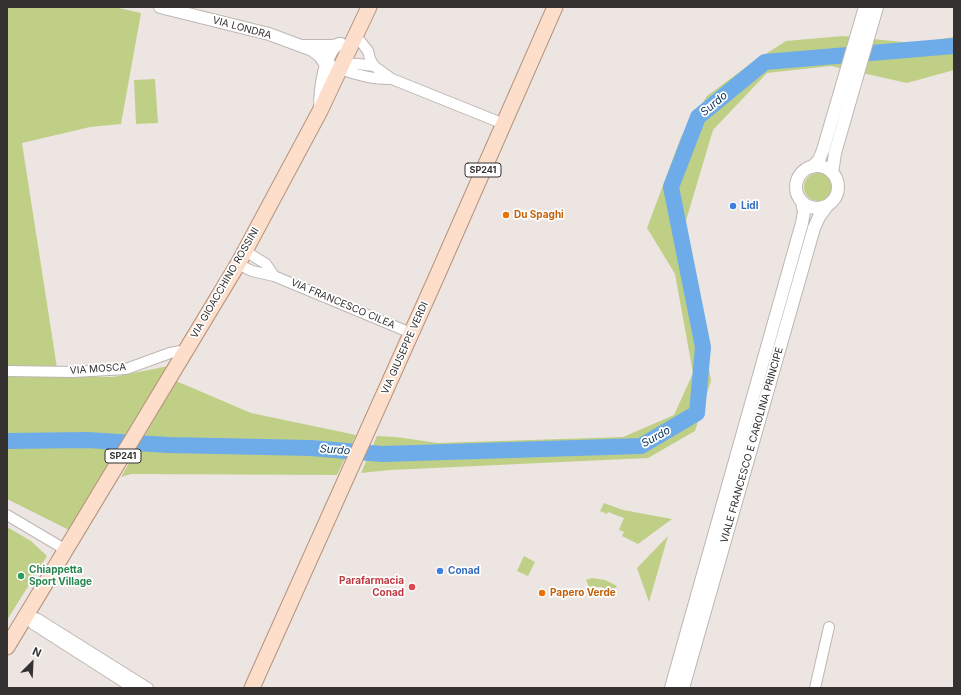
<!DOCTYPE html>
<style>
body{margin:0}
#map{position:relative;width:961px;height:695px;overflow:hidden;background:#ece5e2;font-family:Inter,sans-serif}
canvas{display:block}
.frame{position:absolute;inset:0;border:8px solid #343130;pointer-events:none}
.north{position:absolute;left:12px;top:643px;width:40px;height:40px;-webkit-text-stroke:3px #fff;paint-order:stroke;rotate:24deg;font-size:11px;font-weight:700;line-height:16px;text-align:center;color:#343130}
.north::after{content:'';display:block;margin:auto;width:14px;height:18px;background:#343130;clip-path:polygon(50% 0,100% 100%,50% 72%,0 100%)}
</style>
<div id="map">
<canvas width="961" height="695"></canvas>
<div class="frame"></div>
<div class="north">N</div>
</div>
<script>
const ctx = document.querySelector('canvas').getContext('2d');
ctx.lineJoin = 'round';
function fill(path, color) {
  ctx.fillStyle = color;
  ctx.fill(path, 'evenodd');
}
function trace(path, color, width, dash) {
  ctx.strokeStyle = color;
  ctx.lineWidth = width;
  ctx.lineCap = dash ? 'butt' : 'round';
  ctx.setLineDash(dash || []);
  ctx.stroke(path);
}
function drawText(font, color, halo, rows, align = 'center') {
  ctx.font = font + ' Inter,sans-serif';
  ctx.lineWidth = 3.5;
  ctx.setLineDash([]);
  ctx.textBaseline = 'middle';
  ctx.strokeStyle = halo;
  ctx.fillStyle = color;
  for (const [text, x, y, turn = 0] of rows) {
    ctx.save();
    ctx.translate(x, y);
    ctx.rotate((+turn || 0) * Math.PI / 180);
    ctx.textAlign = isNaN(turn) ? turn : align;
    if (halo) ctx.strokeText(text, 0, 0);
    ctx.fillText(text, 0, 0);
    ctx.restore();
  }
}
fill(new Path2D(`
 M 7,7 L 114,7 L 141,13 L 121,124 L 90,127 L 22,143 L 57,368 L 7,366 Z
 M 843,36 L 913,43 L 954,37 L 954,70 L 907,83 L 831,66 L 767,73 L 713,130 L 685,224 L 711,381 L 695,431 L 648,458 L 390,470 L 361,473 L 377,436 L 396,437 L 438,443 L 623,437 L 674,415 L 693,373 L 675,274 L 647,228 L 681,137 L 707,96 L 753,62 L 786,41 Z
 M 155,79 L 158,123 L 136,124 L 134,80 Z
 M804 187a14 14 0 1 1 28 0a14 14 0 1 1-28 0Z
 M 174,365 L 69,530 L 7,499 L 7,376 L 113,377 Z
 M 176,381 L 251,413 L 356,435 L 337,475 L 131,474 L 121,477 Z
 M 604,503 L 623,510 L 672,519 L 638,544 L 622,536 L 624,532 L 619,530 L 624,518 L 608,512 L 607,514 L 600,511 Z
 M 7,527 L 31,541 L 47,556 L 7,620 Z
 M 668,536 L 649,602 L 637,568 Z
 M 524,556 L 535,562 L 528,576 L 517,571 Z
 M 592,578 L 605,580 L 617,586 L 612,592 L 601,587 L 589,587 L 586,580 Z`), '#c0cf86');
trace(new Path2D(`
 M 7,441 L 87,440 L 168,445 L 311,448 L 382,454 L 641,446 L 697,413 L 703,347 L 671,187 L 698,117 L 765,62 L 954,46`), '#6dace9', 16);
const minor = new Path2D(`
 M 355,38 L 361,42 L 368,51 L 370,59 L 374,66 L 392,79 L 504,124
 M 340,69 C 357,75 374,80 392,79
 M 340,69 C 351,60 360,65 374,66
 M 245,251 L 266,264 L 274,276
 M 238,264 L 252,271 L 274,276 L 411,333
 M 7,371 L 74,372 L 126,369 L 170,353 L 186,350
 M 7,515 L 66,550
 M 26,615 L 38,619 L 148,688
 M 26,615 L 33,624 L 133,688
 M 815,688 L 829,627`);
const tertiary = new Path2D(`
 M 160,7 L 269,34 L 312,50 L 320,56 L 326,65 L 340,69
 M 304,46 L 332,46 L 341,44
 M 320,108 C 320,92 324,52 339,44
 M796 187a21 21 0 1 1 42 0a21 21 0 1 1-42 0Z
 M 812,167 L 819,160 L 823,150 L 865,7
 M 832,173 L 835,153 L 877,7
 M 671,688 L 802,223 L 804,212 L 802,202
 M 683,688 L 814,228 L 819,217 L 827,206`);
const primary = new Path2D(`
 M 7,647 L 238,264 L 320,111 L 369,7
 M 252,688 L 436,278 L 555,7`);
trace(minor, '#bdb6b3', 12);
trace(tertiary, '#bdb6b3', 14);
trace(primary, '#b5937d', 17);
trace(minor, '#fff', 10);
trace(tertiary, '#fff', 12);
trace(primary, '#fddeca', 15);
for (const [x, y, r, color] of [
 [733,206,4,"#3f7fe0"],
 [506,215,4,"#e8710a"],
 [440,571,4,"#3f7fe0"],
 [21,576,4,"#2e9e5b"],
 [412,587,4,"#e0444e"],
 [542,593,4,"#e8710a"]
]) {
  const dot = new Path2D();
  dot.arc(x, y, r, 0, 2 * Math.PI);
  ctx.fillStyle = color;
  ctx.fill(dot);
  trace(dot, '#fff', 1.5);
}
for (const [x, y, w] of [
 [483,170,36],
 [123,456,36]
]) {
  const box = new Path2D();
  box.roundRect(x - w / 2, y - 7, w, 14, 3);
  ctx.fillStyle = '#fff';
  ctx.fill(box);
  trace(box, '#343130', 1);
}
drawText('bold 9px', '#343130', null, [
 ["SP241",483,170],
 ["SP241",123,456]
]);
drawText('10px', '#343130', '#fff', [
 ["VIA LONDRA",242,28,15],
 ["VIA GIOACCHINO ROSSINI",225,283,-60],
 ["VIA FRANCESCO CILEA",343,304,23],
 ["VIA GIUSEPPE VERDI",405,348,-66],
 ["VIA MOSCA",98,369,-4],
 ["VIALE FRANCESCO E CAROLINA PRINCIPE",752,445,-74]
]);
drawText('bold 10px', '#366cbe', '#fff', [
 ["Lidl",741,206],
 ["Conad",448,571]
], 'left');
drawText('bold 10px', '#c56008', '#fff', [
 ["Du Spaghi",514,215],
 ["Papero Verde",550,593]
], 'left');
drawText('bold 10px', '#27864d', '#fff', [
 ["Chiappetta",29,570],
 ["Sport Village",29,582]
], 'left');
drawText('bold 10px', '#be3a42', '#fff', [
 ["Parafarmacia",404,581],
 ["Conad",404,593]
], 'right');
drawText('italic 11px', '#002f56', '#fff', [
 ["Surdo",714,104,-40],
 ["Surdo",656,437,-29],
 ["Surdo",335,450,4]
]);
</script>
